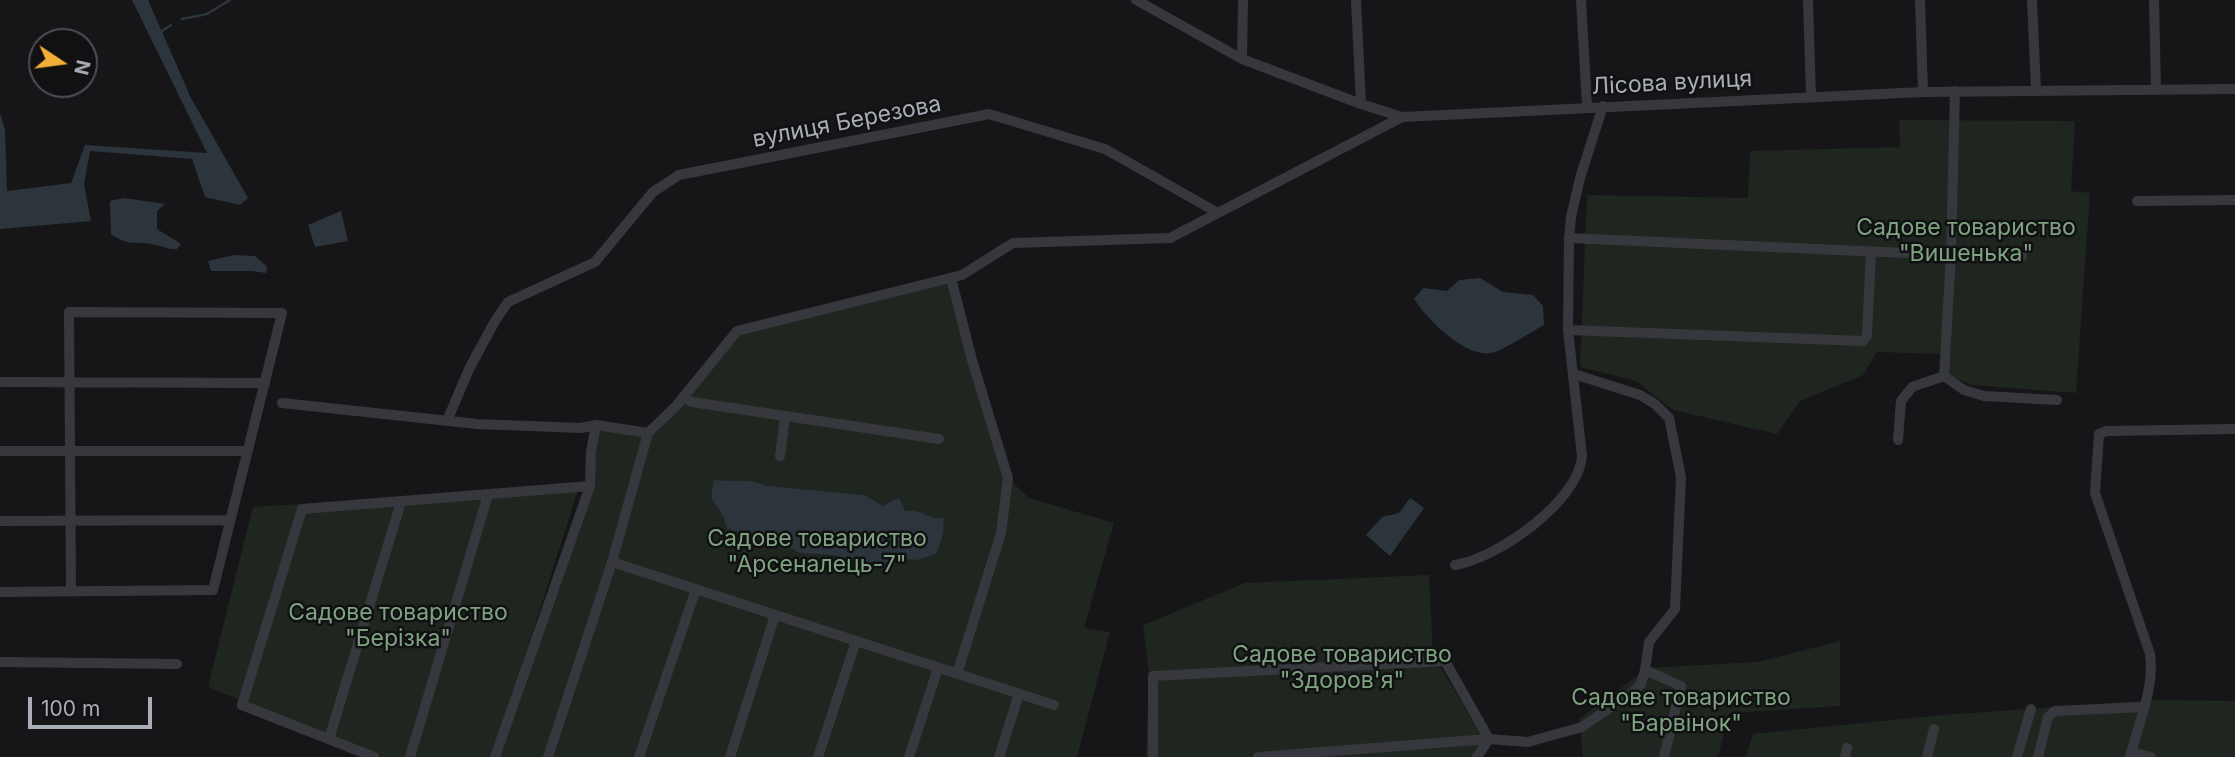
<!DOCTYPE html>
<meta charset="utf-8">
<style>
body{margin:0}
#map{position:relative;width:2235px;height:757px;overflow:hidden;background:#161618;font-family:Inter,sans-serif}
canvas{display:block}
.north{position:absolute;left:28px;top:28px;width:70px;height:70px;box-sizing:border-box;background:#111113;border:2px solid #4d4f55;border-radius:50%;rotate:103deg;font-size:19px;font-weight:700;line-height:28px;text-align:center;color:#a8adb8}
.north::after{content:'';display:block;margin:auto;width:24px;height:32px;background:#f2b134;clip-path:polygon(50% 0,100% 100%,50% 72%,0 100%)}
.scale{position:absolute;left:28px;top:697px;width:124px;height:32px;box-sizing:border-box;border:4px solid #a8adb8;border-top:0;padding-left:9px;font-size:21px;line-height:24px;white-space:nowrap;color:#a8adb8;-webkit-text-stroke:5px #111113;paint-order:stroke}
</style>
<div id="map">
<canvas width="2235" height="757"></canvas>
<div class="north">N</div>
<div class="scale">100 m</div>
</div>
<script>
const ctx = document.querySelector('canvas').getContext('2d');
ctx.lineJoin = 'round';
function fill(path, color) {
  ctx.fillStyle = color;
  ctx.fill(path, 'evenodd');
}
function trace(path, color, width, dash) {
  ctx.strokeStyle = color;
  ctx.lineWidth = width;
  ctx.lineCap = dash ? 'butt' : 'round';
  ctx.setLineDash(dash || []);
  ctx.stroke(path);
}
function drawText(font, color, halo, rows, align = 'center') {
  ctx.font = font + ' Inter,sans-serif';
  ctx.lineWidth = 5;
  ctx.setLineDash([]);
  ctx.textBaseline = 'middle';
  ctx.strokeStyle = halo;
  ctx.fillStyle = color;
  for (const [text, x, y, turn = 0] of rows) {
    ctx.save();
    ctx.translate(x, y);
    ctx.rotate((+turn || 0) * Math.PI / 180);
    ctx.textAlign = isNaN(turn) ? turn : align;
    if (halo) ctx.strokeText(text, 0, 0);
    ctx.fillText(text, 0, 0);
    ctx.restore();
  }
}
fill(new Path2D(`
 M 1899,120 L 2075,121 L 2071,191 L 2090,193 L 2076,393 L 1972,385 L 1944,373 L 1945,354 L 1877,352 L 1863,375 L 1800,401 L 1777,434 L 1673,410 L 1636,381 L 1580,367 L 1587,195 L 1748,198 L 1750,151 L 1900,147 Z
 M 951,278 L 1008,478 L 1029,498 L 1114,523 L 1084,628 L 1110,632 L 1077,757 L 498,757 L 590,486 L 596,425 L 649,433 L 737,331 Z
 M 579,487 L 493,757 L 380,757 L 208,687 L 253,507 Z
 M 1429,575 L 1433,655 L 1487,744 L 1477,757 L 1146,757 L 1149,675 L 1143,625 L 1245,583 Z
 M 1840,641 L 1840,706 L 1729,713 L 1718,757 L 1583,757 L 1579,719 L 1648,668 L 1758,662 Z
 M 2155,700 L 2235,701 L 2235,757 L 1746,757 L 1753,734 L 1943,715 Z`), '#1e261f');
fill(new Path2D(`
 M 132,0 L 148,0 L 191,98 L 248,198 L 240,205 L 205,197 L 192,159 L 90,151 L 84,184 L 91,221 L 0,229 L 0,113 L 5,130 L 7,191 L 71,183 L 85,145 L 207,153 Z
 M 124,198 L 165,204 L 157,211 L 157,229 L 181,244 L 177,249 C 168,250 164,246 155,245 C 136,240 131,248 111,234 L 110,201 Z
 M 341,211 L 348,241 L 315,247 L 308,225 Z
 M 234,255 L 255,256 L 267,267 L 266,273 L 252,271 L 211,271 L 208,261 Z
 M 1480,278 L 1503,292 L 1533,295 L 1543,306 L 1544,325 C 1532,331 1503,351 1491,353 C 1465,358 1427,319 1414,299 L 1423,288 L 1447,291 L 1459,280 Z
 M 714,480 C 732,482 751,478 767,486 L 864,495 L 883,506 L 899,498 L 905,511 C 925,509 925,520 943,518 C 945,532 941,541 936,554 L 917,560 L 898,558 L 887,563 L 860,562 L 834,555 L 800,553 L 782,543 L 764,540 L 727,529 L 724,518 L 711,497 Z
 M 1410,498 L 1424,508 L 1390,556 L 1366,535 L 1382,517 L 1399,513 Z`), '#2c353c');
trace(new Path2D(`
 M 182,19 L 207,14 L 230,0
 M 162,31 L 171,25`), '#2c353c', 2.5);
trace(new Path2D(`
 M 1136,0 L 1242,59 L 1361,104 L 1402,117 L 1923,92 L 2235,89
 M 1356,0 L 1361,104
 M 1581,0 L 1587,106
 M 1808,0 L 1811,96
 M 1920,0 L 1923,92
 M 2032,0 L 2036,90
 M 2154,0 L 2156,89
 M 1242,59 L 1243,0
 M 2137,201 L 2235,200
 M 1569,238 L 1951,255 L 2022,256
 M 951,278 L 972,360 L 1008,478 L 1001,533 L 957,674
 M 1568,330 L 1863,341 L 1867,336 L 1871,252
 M 1574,374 L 1640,395 L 1655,404 L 1669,418 L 1681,477 L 1675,609 L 1649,642 L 1645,670 L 1681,686 L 1664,757
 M 1944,376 L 1964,390 L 1984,396 L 2057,400
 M 0,382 L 265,383
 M 683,397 L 692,402 L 939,439
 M 282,403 L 477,424 L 581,428 L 596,425
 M 447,421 L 469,369 L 495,321 L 508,302 L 595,262 L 653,192 L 679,175 L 989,114 L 1105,149 L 1218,213
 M 1898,440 L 1901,401 L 1912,387 L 1944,376 L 1951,255 L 1955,91
 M 0,451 L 248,451
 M 780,456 L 785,416
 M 0,521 L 230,520
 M 612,562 L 1054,705
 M 1455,565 C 1498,558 1579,501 1582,456 L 1568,330 L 1569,238 L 1571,217 L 1580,178 L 1603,106
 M 0,592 L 213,590 L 282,313 L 69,312 L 71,591
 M 0,662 L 177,664
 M 329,739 L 401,502
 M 2131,752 L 2151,757
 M 374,757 L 242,705 L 302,509 L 590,486
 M 410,757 L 488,495
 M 495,757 L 590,486 L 591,452 L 596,425 L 648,433
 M 548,757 L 612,562 L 648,433 L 677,405 L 737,331 L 962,275 L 1013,243 L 1170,238 L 1402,117
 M 639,757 L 696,589
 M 730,757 L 775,615
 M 818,757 L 856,641
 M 909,757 L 938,668
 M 999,757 L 1019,694
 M 1153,757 L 1153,676 L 1445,661 L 1489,739
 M 1258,757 L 1489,739 L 1528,742 L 1582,727 L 1633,692 L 1641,684 L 1645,670
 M 1477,757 L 1489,739
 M 1845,757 L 1847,748
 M 1927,757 L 1934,729
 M 2017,757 L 2031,709
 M 2038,757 L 2048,717 L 2055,711 L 2143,707
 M 2130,757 C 2138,724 2155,688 2150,654 L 2095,493 L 2099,434 L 2107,431 L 2235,429`), '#37383d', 10);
drawText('23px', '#a8adb8', '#111113', [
 ["Лісова вулиця",1672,83,-3],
 ["вулиця Березова",847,122,-11]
]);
drawText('23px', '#7fa381', '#111113', [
 ["Садове товариство",1966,228],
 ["\"Вишенька\"",1966,254],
 ["Садове товариство",817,539],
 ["\"Арсеналець-7\"",817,565],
 ["Садове товариство",398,613],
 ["\"Берізка\"",398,639],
 ["Садове товариство",1342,655],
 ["\"Здоров'я\"",1342,681],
 ["Садове товариство",1681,698],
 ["\"Барвінок\"",1681,724]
]);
</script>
